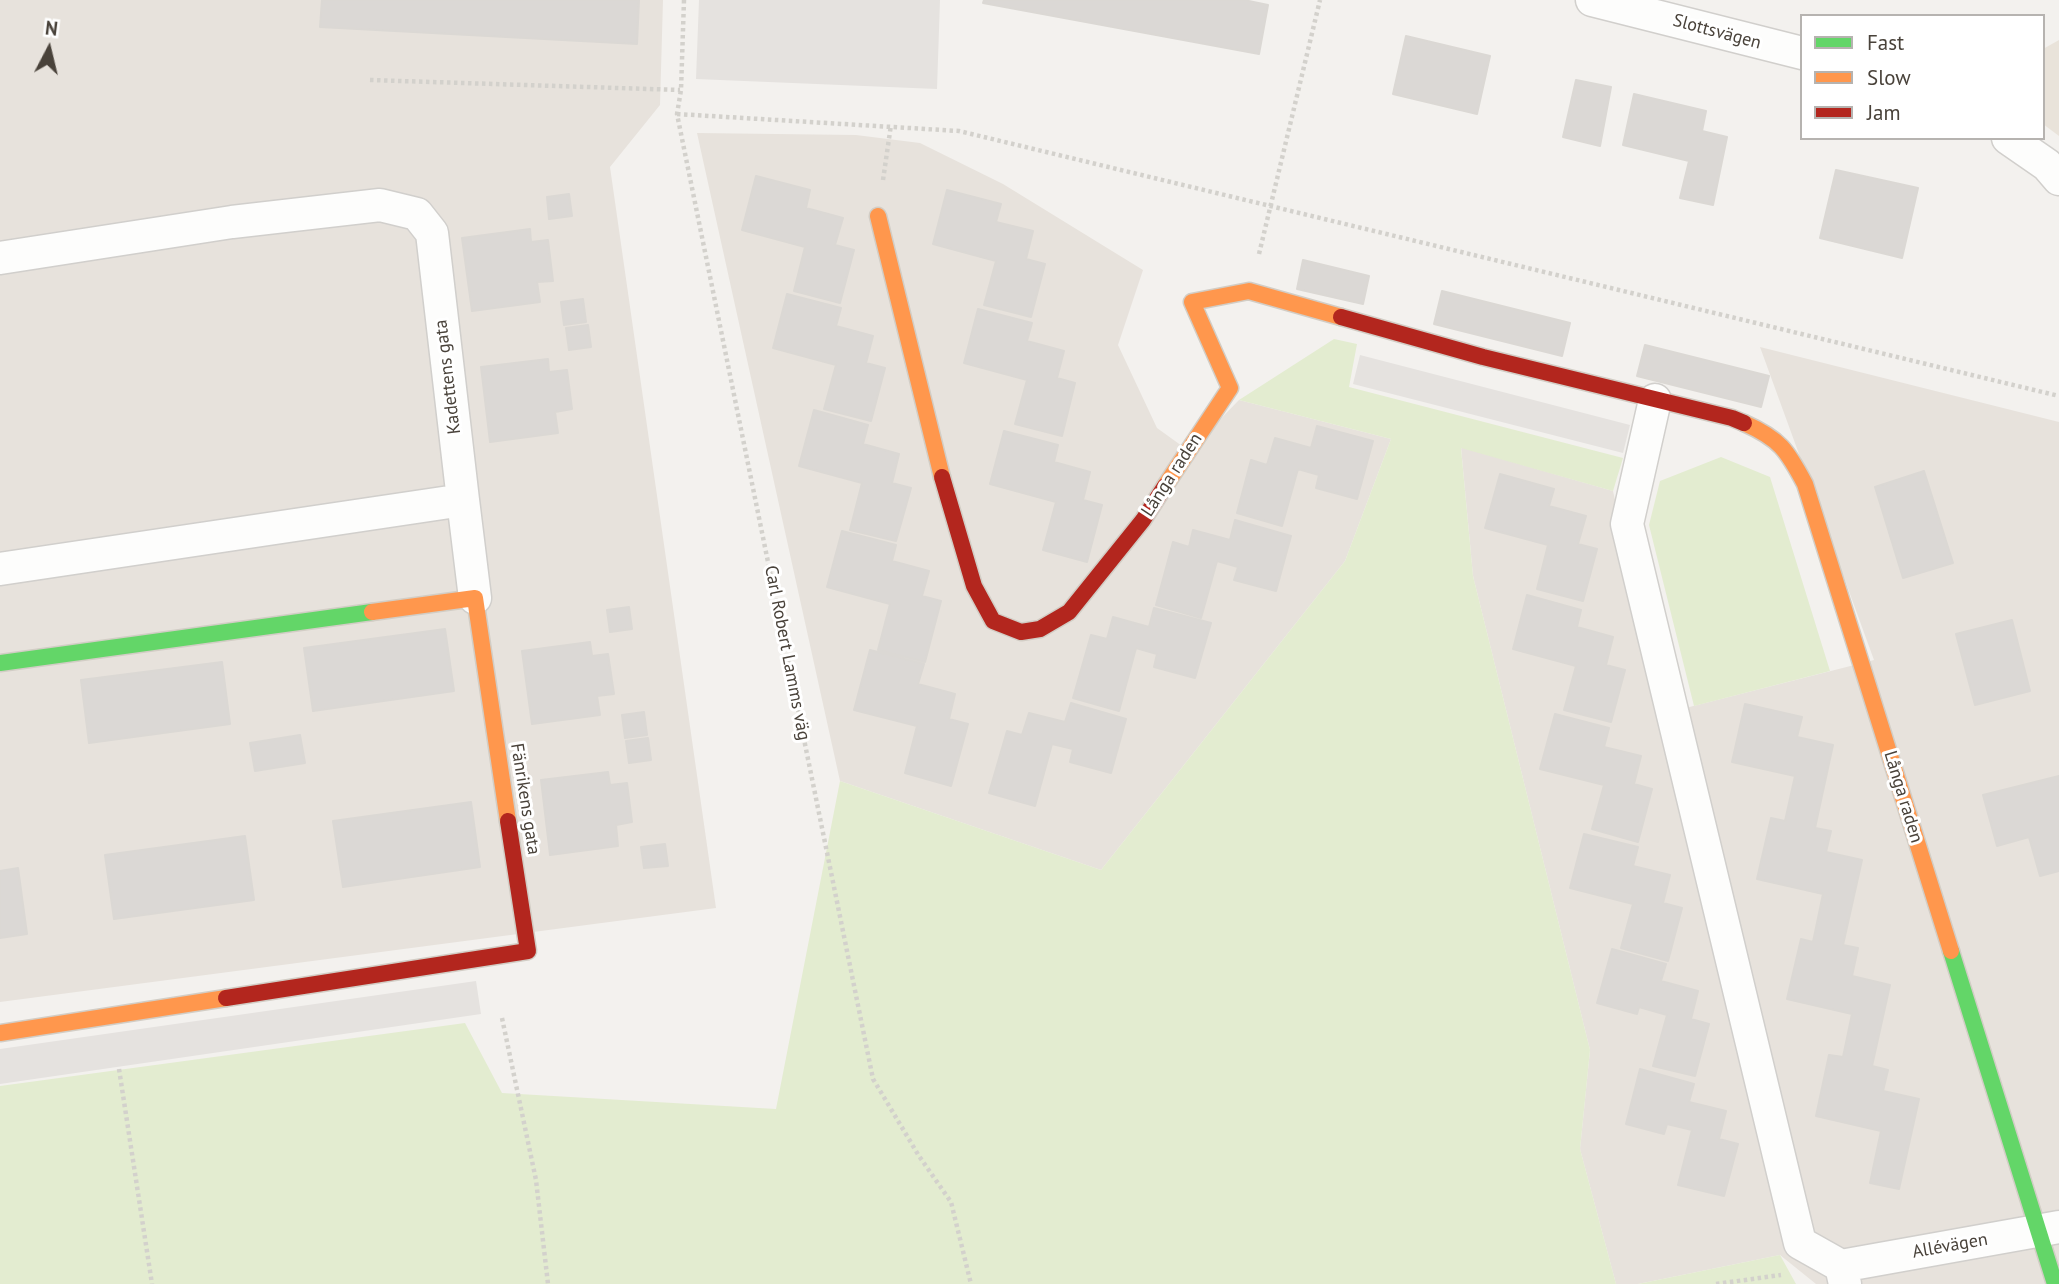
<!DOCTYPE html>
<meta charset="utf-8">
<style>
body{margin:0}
#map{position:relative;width:2059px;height:1284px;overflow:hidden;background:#f3f1ee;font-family:"PT Sans",sans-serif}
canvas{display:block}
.legend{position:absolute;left:1800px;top:14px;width:245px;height:126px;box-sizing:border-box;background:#fff;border:2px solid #b6b3b0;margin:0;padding:9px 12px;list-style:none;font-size:21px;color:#49423a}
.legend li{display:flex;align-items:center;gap:14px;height:35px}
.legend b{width:35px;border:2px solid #b6b3b0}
.north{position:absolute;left:14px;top:14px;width:70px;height:70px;-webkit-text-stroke:5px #fff;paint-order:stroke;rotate:7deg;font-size:19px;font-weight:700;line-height:28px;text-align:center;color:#49423a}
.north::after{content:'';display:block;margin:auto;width:24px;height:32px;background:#49423a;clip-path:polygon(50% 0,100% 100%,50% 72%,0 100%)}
</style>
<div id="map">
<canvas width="2059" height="1284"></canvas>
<ul class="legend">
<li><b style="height:9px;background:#63d668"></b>Fast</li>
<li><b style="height:9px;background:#ff974d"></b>Slow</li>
<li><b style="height:9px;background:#b3261e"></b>Jam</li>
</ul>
<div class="north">N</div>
</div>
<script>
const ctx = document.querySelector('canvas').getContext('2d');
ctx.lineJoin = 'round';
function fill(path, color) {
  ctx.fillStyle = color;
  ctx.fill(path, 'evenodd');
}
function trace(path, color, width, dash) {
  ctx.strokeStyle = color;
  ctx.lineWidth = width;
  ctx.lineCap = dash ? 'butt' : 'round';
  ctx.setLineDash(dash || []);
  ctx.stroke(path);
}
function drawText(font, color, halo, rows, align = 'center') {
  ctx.font = font + ' "PT Sans",sans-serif';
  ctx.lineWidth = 6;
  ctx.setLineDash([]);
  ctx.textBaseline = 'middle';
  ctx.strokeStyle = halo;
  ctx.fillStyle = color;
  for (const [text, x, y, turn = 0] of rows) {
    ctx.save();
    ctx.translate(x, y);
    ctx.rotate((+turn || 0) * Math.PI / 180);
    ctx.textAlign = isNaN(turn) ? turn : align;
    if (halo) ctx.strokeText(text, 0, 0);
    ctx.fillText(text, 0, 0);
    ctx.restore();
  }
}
fill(new Path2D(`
 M 0,0 L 663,0 L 660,105 L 610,167 L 716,908 L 0,1002 Z
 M 697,133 L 856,135 L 920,143 L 1003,184 L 1143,270 L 1118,345 L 1157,428 L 1189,451 L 1239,400 L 1391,439 L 1345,561 L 1101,870 L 840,781 Z
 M 1760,347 L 2059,422 L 2059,1284 L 1816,1284 L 1780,1255 L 1638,1284 L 1616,1284 L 1580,1149 L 1590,1050 L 1473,576 L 1461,447 L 1613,491 L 1662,714 L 1874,660 Z`), '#e7e2dc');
fill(new Path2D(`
 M 2059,40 L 2059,136 L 2043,124 L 2043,49 Z`), '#e9e3da');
fill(new Path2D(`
 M 1334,339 L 1357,344 L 1349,387 L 1623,458 L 1613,491 L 1461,448 L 1473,576 L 1590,1050 L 1580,1149 L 1616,1284 L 0,1284 L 0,1086 L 465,1023 L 502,1093 L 776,1109 L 840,781 L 1101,870 L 1345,561 L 1391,439 L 1239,400 Z
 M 1721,457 L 1770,477 L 1830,671 L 1694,706 L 1649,525 L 1660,481 Z
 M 1780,1255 L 1796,1284 L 1638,1284 Z`), '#e3ecd0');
fill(new Path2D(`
 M 699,0 L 940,0 L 937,89 L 696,79 Z
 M 1360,355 L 1630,425 L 1623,453 L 1353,384 Z
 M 476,981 L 481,1014 L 0,1084 L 0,1049 Z`), '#e5e2df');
const building = new Path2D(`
 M 322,0 L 639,0 L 637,44 L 320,27 Z
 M 984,0 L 1244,0 L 1268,5 L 1259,54 L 983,3 Z
 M 1406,36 L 1490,56 L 1477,114 L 1393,94 Z
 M 1576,80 L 1611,87 L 1600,146 L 1563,137 Z
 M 1634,94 L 1706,111 L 1702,131 L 1727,137 L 1713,205 L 1680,198 L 1689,161 L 1623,145 Z
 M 1836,170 L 1918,188 L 1902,258 L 1820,238 Z
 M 756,176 L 810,190 L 806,208 L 843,218 L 835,245 L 854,250 L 840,303 L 794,291 L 805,247 L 742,230 Z
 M 947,190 L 1001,204 L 996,222 L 1033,231 L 1026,259 L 1045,264 L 1031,317 L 984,305 L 996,261 L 933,244 Z
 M 569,194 L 572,216 L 549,219 L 547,197 Z
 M 530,229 L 531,242 L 548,240 L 553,281 L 537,282 L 540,302 L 472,311 L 462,238 Z
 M 1303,260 L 1369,276 L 1363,304 L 1297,289 Z
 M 1442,291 L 1570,323 L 1562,356 L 1434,324 Z
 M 787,294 L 841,308 L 836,326 L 873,336 L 866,363 L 885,368 L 871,421 L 824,409 L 836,365 L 773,348 Z
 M 583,299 L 586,322 L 564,325 L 561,302 Z
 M 978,309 L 1032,323 L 1027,341 L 1064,351 L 1057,378 L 1075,383 L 1062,436 L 1015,424 L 1027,380 L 964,363 Z
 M 588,325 L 591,347 L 569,350 L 566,328 Z
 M 1645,345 L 1769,376 L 1761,407 L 1637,376 Z
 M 548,359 L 549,372 L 567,370 L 572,409 L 555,412 L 558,433 L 490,442 L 481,367 Z
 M 814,410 L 868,425 L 863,444 L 899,454 L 892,483 L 911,488 L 896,541 L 850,530 L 862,483 L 799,466 Z
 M 1317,426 L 1373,441 L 1357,499 L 1316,488 L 1319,475 L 1298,469 L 1282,526 L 1237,513 L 1251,460 L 1267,465 L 1275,438 L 1311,448 Z
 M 1004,431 L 1058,445 L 1054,462 L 1090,472 L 1083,500 L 1102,505 L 1087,562 L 1043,550 L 1056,502 L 990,484 Z
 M 1924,471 L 1953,563 L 1903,578 L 1875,487 Z
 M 1500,474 L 1554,489 L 1549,506 L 1586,516 L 1578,544 L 1597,549 L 1583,601 L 1537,589 L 1548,545 L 1485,528 Z
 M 1235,520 L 1291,536 L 1276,591 L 1234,580 L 1238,567 L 1217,561 L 1201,618 L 1156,605 L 1173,542 L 1189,547 L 1193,530 L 1230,540 Z
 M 842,531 L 896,545 L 892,561 L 929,571 L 922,596 L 941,601 L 925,662 L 878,650 L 890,604 L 827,587 Z
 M 1527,595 L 1581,610 L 1577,627 L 1613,637 L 1606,665 L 1625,670 L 1611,722 L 1564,710 L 1576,666 L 1513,649 Z
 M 629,607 L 632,629 L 610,632 L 607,610 Z
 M 1154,608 L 1211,623 L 1195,678 L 1154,667 L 1157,654 L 1136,648 L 1119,711 L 1073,698 L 1091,635 L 1107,639 L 1113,617 L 1149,627 Z
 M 2012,620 L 2030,691 L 1975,705 L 1956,634 Z
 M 445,629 L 454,691 L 313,711 L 304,648 Z
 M 590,642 L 592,656 L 608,654 L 614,694 L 597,696 L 600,715 L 532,724 L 522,651 Z
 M 870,650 L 924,664 L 918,684 L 955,694 L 949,719 L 968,724 L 951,786 L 905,773 L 917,726 L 854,710 Z
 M 222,662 L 230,724 L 89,743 L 81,680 Z
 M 1071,703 L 1126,719 L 1111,773 L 1070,762 L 1073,749 L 1052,744 L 1035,806 L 989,793 L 1007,731 L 1022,735 L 1029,713 L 1065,722 Z
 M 1745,704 L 1802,717 L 1797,737 L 1833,745 L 1815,828 L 1831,831 L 1826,852 L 1862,860 L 1843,945 L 1858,948 L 1852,976 L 1890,985 L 1872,1066 L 1888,1070 L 1883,1091 L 1919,1099 L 1899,1189 L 1870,1183 L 1881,1131 L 1816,1116 L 1829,1055 L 1843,1057 L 1852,1014 L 1787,999 L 1801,939 L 1813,942 L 1823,894 L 1757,879 L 1771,818 L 1785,821 L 1795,776 L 1732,762 Z
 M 644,712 L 647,735 L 625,738 L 622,715 Z
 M 1555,714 L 1609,728 L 1604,747 L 1641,756 L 1634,784 L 1652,789 L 1638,842 L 1592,829 L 1604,785 L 1540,769 Z
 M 300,735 L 305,763 L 255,771 L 250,743 Z
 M 648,738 L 651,760 L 629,763 L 626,741 Z
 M 608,772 L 610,785 L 627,783 L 632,822 L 616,825 L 618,846 L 550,855 L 541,780 Z
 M 2059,776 L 2059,871 L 2040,876 L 2029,837 L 1997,846 L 1983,795 Z
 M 471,802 L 480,867 L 343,887 L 333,821 Z
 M 1584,834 L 1638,847 L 1633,866 L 1670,875 L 1663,903 L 1682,908 L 1668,961 L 1621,948 L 1633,904 L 1570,888 Z
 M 245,836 L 254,900 L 114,919 L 105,855 Z
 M 665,844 L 668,866 L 644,868 L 641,847 Z
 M 18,868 L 27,934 L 0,938 L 0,871 Z
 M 1612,949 L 1666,964 L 1661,981 L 1698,991 L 1691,1019 L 1709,1024 L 1695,1076 L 1653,1066 L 1667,1015 L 1639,1007 L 1637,1014 L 1597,1003 Z
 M 1640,1069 L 1694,1084 L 1689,1102 L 1726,1111 L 1719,1139 L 1738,1144 L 1724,1196 L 1678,1185 L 1692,1130 L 1667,1124 L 1664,1134 L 1626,1124 Z`);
fill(building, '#dbd8d5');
trace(building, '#dbd8d4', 2);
const street = new Path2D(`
 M 1592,0 L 1802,53
 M 2008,138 L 2047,165 L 2059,179
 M 0,258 L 232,222 L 380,205 L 417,214 L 432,233 L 463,500 L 0,569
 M 1655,400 L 1627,524 L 1800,1243 L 1841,1266 L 1845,1284
 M 463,500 L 475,598
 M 1841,1266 L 2059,1227`);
const fast = new Path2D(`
 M 0,663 L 372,612
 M 1951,951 L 2055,1284`);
const slow = new Path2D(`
 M 878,216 L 942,477
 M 1744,423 C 1780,439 1787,450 1805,484 L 1951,951
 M 1165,486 L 1230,388 L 1192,302 L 1249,291 L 1341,317
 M 372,612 L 475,598 L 508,821
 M 0,1033 L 226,998`);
const jam = new Path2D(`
 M 1341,317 L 1483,357 L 1732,418 L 1744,423
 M 942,477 L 974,586 L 993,621 L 1021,632 L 1040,629 L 1069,612 L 1143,520 L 1165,486
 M 226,998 L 528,951 L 508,821`);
trace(street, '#d1cfcc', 35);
trace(fast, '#d2cdc5', 19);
trace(slow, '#d2cdc5', 19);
trace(jam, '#d2cdc5', 19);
trace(new Path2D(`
 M 684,0 L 681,90 L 677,114 L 873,1079 L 919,1156 L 951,1202 L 971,1284
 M 370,80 L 680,90
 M 677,114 L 959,131 L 2059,396
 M 883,180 L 891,125
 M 1259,254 L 1320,0
 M 502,1018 L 536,1180 L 548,1284
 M 119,1069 L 152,1284
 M 1716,1284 L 1781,1275`), '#d3d1cc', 4.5, [3.5, 3.5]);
trace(street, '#fdfdfc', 32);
trace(fast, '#63d668', 16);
trace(slow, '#ff974d', 16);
trace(jam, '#b3261e', 16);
drawText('18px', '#49423a', '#fff', [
 ["Slottsvägen",1717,32,15],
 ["Kadettens gata",448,377,-97],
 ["Långa raden",1172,475,-57],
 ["Carl Robert Lamms väg",787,653,79],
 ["Långa raden",1903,797,73],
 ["Fänrikens gata",525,799,81],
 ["Allévägen",1950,1246,-10]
]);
</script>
